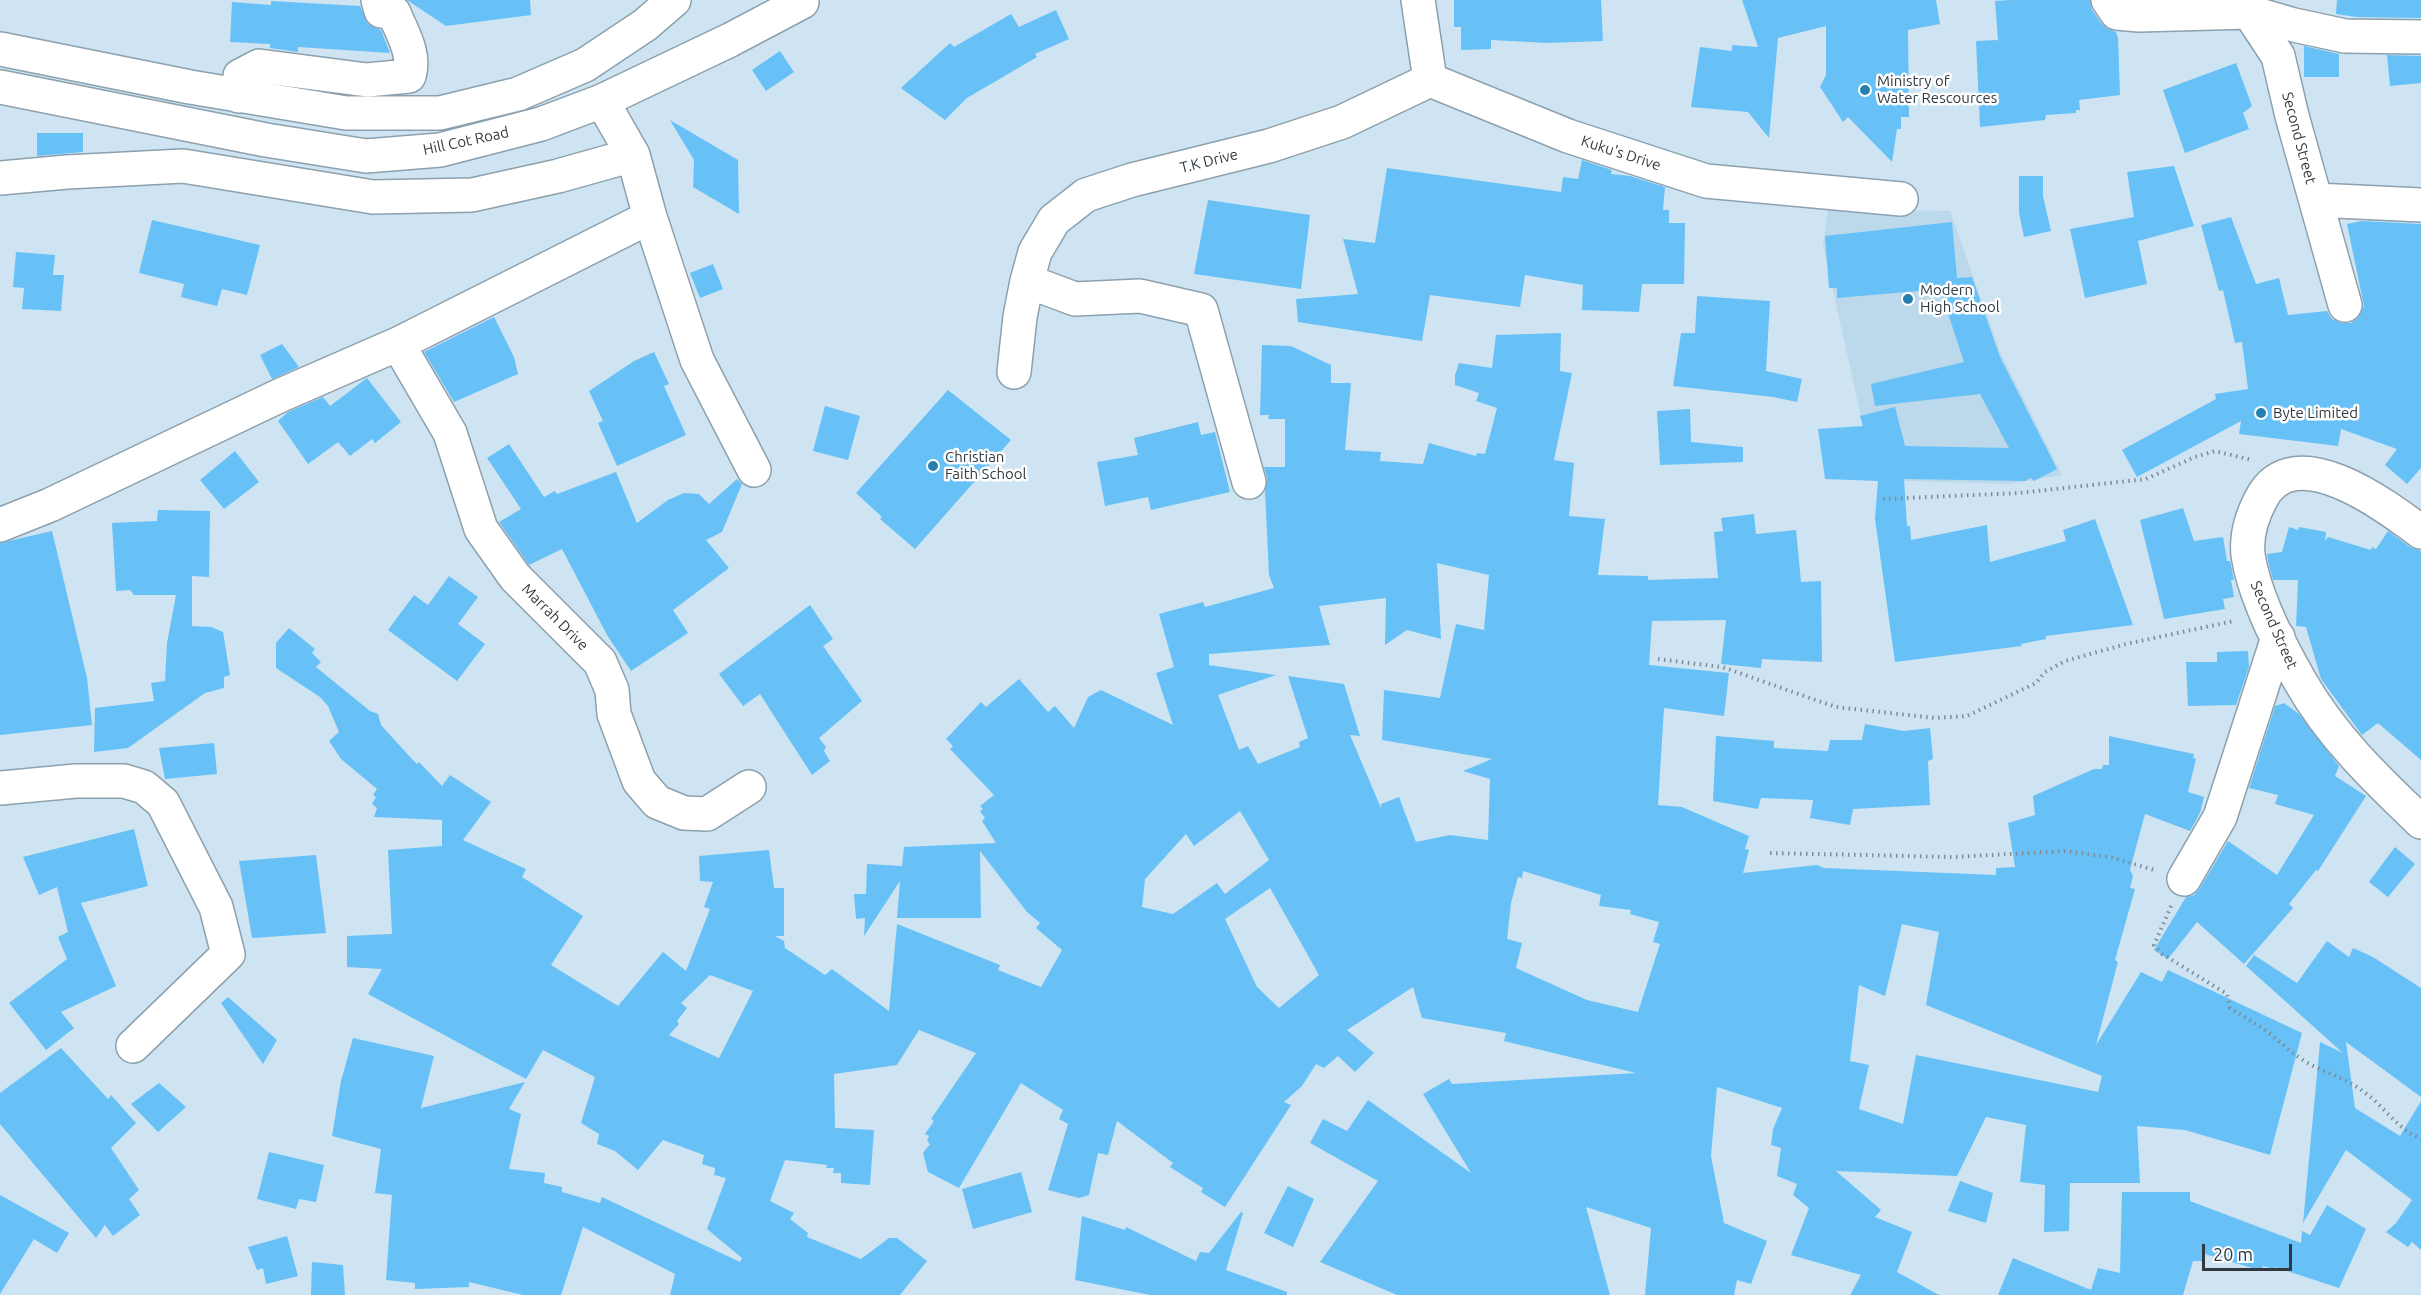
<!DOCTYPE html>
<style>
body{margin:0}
#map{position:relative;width:2421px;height:1295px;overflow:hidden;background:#cee4f2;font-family:Ubuntu,sans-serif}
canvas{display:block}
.scale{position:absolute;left:2202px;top:1244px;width:90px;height:27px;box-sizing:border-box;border:3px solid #323a40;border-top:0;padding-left:8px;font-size:18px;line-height:21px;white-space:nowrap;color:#323a40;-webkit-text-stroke:4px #fff;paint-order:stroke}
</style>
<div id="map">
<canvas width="2421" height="1295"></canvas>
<div class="scale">20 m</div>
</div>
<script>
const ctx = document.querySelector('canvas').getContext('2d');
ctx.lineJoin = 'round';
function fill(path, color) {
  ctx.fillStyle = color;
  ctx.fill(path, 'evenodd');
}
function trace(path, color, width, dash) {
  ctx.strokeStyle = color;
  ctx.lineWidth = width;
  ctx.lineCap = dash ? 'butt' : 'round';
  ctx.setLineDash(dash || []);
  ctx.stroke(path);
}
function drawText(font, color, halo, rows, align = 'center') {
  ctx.font = font + ' Ubuntu,sans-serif';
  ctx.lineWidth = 5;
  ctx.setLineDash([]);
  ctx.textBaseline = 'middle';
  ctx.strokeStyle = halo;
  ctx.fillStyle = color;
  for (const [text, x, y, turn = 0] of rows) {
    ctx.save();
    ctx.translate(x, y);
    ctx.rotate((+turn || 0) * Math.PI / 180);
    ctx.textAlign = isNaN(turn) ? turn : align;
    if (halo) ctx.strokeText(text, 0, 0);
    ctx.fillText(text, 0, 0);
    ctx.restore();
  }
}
fill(new Path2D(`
 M 1828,209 L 1950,211 L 2000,352 L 2062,475 L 2010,484 L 1875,480 L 1823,245 Z`), '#bcd8eb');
fill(new Path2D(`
 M 407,0 L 530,0 L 531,15 L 446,26 Z
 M 1454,0 L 1601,0 L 1603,41 L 1548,43 L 1491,40 L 1491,49 L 1461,50 L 1461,27 L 1454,27 Z
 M 1742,0 L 1936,0 L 1940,24 L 1908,30 L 1909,117 L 1901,117 L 1901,129 L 1897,129 L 1892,162 L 1848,117 L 1843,122 L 1820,87 L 1826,75 L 1826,26 L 1778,38 L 1769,138 L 1748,112 L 1691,107 L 1700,47 L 1732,51 L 1732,45 L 1758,47 Z
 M 2010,0 L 2090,0 L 2092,10 L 2102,24 L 2108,29 L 2116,32 L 2118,38 L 2120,95 L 2079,100 L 2080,110 L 2076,110 L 2076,113 L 2046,115 L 2045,120 L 1980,127 L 1976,41 L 1998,40 L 1995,1 Z
 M 2337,0 L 2421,0 L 2421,18 L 2357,17 L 2336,14 Z
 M 271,1 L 360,6 L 368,24 L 381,30 L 390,53 L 298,47 L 298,52 L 270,48 L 270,44 L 230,42 L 232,2 L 271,5 Z
 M 1056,10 L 1069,39 L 1035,54 L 1037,57 L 967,98 L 945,120 L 901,88 L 950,43 L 954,47 L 1011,14 L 1019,27 Z
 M 2304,46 L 2339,54 L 2339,77 L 2304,77 Z
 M 780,51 L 794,72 L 766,91 L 752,70 Z
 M 2387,55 L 2421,56 L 2421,83 L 2390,86 Z
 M 2236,63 L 2252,106 L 2243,113 L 2249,129 L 2185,153 L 2163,90 Z
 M 670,120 L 738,160 L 739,214 L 693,187 L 694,160 Z
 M 37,133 L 83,133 L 83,152 L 37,156 Z
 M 1582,160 L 1612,170 L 1611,174 L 1630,176 L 1665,187 L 1663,210 L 1669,210 L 1669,223 L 1685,223 L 1684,284 L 1642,284 L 1639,312 L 1582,310 L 1583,285 L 1525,275 L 1520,307 L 1430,295 L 1422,341 L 1298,322 L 1296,299 L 1358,294 L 1343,239 L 1375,243 L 1387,168 L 1561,192 L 1563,177 L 1578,179 Z
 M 2174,166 L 2194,226 L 2138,241 L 2147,284 L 2085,298 L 2070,229 L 2134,217 L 2127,172 Z
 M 2019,176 L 2043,176 L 2043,196 L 2051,231 L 2024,237 L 2019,213 Z
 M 1208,200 L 1310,215 L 1301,289 L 1194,274 Z
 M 2231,217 L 2256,284 L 2279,278 L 2288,315 L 2327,311 L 2332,319 L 2341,323 L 2351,323 L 2358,318 L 2364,306 L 2347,224 L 2361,221 L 2421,224 L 2421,468 L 2407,484 L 2385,465 L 2397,449 L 2341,429 L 2338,446 L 2239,434 L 2241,421 L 2137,477 L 2122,450 L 2216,399 L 2215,394 L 2248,389 L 2242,342 L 2235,343 L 2223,290 L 2219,291 L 2201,225 Z
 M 152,220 L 260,245 L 247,295 L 222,289 L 217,306 L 181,297 L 184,284 L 139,273 Z
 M 1952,222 L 1957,278 L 1972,277 L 2000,357 L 2057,469 L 2034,481 L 2031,478 L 2025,481 L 1904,479 L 1907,526 L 1910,526 L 1911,540 L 1987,525 L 1990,562 L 2066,541 L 2063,530 L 2095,519 L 2133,625 L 2046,636 L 2046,639 L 2021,644 L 2022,646 L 1895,662 L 1875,519 L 1878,481 L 1825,479 L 1818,429 L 1863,426 L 1860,416 L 1895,407 L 1905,446 L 2009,448 L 1980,394 L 1875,406 L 1871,384 L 1964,362 L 1940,289 L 1837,298 L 1837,288 L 1829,288 L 1825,236 Z
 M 16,252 L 55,255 L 53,275 L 64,275 L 61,311 L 22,309 L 24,288 L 13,287 Z
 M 713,264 L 723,289 L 700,298 L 690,273 Z
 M 1697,296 L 1770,301 L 1766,371 L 1802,379 L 1797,402 L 1773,397 L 1673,386 L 1681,333 L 1695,333 Z
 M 494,317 L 514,357 L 518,374 L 454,402 L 424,352 Z
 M 1561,333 L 1560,371 L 1572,373 L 1554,460 L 1574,463 L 1569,516 L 1605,519 L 1598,575 L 1648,576 L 1648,580 L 1718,578 L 1714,532 L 1723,531 L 1721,518 L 1754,514 L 1756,534 L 1796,530 L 1801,582 L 1821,581 L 1822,662 L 1762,659 L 1761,668 L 1721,664 L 1726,620 L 1652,621 L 1649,665 L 1729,673 L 1724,716 L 1664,708 L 1658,805 L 1682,807 L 1749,836 L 1745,849 L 1749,850 L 1743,873 L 1817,865 L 1824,868 L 1996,875 L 1996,868 L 2015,867 L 2008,823 L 2035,815 L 2033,796 L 2094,769 L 2102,769 L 2103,765 L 2109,765 L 2109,736 L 2194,754 L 2193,758 L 2196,759 L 2188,792 L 2204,797 L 2200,813 L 2190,831 L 2145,814 L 2130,870 L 2133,876 L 2130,888 L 2135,889 L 2115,960 L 2118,962 L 2096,1045 L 2141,972 L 2162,982 L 2168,970 L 2302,1033 L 2270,1155 L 2185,1130 L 2137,1126 L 2140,1183 L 2070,1183 L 2069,1231 L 2044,1232 L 2045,1185 L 2020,1182 L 2026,1125 L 1986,1117 L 1957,1176 L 1836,1171 L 1881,1210 L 1875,1217 L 1912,1232 L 1897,1272 L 1939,1295 L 1850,1295 L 1861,1275 L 1791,1255 L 1809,1208 L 1793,1195 L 1797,1184 L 1777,1176 L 1781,1148 L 1771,1145 L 1773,1129 L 1782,1108 L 1717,1087 L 1711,1156 L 1724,1223 L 1767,1241 L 1751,1284 L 1737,1280 L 1734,1295 L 1645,1295 L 1651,1228 L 1586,1207 L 1610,1295 L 1397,1295 L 1320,1262 L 1378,1181 L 1310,1143 L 1323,1119 L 1347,1131 L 1368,1100 L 1471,1173 L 1423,1094 L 1449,1079 L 1452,1084 L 1636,1073 L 1504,1041 L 1506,1033 L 1422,1018 L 1413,987 L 1347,1030 L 1374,1053 L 1355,1072 L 1338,1056 L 1324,1068 L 1316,1064 L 1302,1086 L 1284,1102 L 1291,1105 L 1225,1207 L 1201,1192 L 1203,1188 L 1170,1167 L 1173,1163 L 1117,1121 L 1108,1155 L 1098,1153 L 1089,1195 L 1079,1198 L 1048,1190 L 1068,1124 L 1059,1119 L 1063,1110 L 1021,1083 L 959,1188 L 928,1172 L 923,1153 L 930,1144 L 927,1141 L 929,1136 L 925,1134 L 934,1121 L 931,1119 L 976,1053 L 919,1030 L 897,1065 L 834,1074 L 835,1128 L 874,1130 L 870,1185 L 841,1183 L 841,1173 L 833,1173 L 834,1168 L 826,1168 L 827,1165 L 785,1160 L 770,1201 L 794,1213 L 790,1219 L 808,1233 L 807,1237 L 861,1259 L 889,1238 L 897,1238 L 927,1261 L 900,1295 L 670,1295 L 675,1274 L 583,1227 L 561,1295 L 523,1295 L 469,1282 L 469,1287 L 415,1289 L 415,1283 L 386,1280 L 392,1195 L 375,1193 L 381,1149 L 332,1136 L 341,1081 L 353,1038 L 434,1056 L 421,1108 L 525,1082 L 509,1109 L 521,1114 L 509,1169 L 545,1173 L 544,1183 L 562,1187 L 562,1192 L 600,1203 L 602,1197 L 740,1262 L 742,1258 L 707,1229 L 726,1178 L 714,1175 L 715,1168 L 702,1164 L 704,1155 L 663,1140 L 638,1170 L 615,1151 L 597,1144 L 599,1134 L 581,1123 L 595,1077 L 543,1050 L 526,1079 L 368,994 L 382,969 L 347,967 L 347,936 L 392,934 L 388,850 L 442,846 L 442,820 L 374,817 L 377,808 L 372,804 L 376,797 L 373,795 L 377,789 L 341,759 L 329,741 L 339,732 L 328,706 L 320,697 L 276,668 L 276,643 L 289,628 L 315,649 L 312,653 L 321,662 L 316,667 L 370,711 L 378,714 L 381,725 L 411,758 L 417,764 L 419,762 L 442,786 L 450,775 L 491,802 L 463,840 L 526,869 L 522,877 L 583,916 L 551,965 L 618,1006 L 663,952 L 686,971 L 710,909 L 704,907 L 713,882 L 700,881 L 699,856 L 769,850 L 774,888 L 784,888 L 784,936 L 775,936 L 784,941 L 785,948 L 825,975 L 832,969 L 889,1011 L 897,924 L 1000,965 L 998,970 L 1041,987 L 1062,950 L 1036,928 L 1040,923 L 1027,912 L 980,851 L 981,918 L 897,918 L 900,881 L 864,936 L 865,918 L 856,919 L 854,894 L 866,894 L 867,864 L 902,866 L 904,847 L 996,843 L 982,821 L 985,818 L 980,811 L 983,809 L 980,806 L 994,795 L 950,749 L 953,746 L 946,739 L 981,702 L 986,707 L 1019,679 L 1048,712 L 1055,706 L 1074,728 L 1088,697 L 1101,690 L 1173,725 L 1156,673 L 1174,667 L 1159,614 L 1203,602 L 1205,607 L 1274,588 L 1269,575 L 1265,491 L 1267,478 L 1264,467 L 1285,467 L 1285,419 L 1268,419 L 1269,415 L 1260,415 L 1262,345 L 1291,346 L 1331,365 L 1331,383 L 1351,383 L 1345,450 L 1381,452 L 1380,461 L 1423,464 L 1429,443 L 1476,456 L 1477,453 L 1485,454 L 1497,408 L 1476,401 L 1479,393 L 1455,385 L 1455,375 L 1459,363 L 1492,368 L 1496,335 ZM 1437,563 L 1489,575 L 1484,630 L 1456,624 L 1440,698 L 1384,690 L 1382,740 L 1492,759 L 1463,771 L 1490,779 L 1488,840 L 1450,835 L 1416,842 L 1399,797 L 1381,804 L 1381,808 L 1350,735 L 1360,736 L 1344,684 L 1288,676 L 1308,738 L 1299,742 L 1300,747 L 1258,764 L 1248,746 L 1239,750 L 1218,695 L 1276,675 L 1209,665 L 1209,654 L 1330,645 L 1319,606 L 1386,598 L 1385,645 L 1407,630 L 1441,639 ZM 1240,811 L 1269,860 L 1225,894 L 1217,883 L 1173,914 L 1142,907 L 1145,879 L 1186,834 L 1194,846 ZM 1523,871 L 1601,895 L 1599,906 L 1631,910 L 1630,914 L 1659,922 L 1653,942 L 1660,944 L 1638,1012 L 1587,1000 L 1516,968 L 1522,943 L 1507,939 L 1511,903 L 1518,877 L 1522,878 ZM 1270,888 L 1319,975 L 1279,1008 L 1257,987 L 1225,919 ZM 1902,924 L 1939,932 L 1926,1005 L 2102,1076 L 2098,1092 L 1916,1055 L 1903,1124 L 1859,1109 L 1869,1065 L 1850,1061 L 1859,985 L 1885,996 ZM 710,975 L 753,991 L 719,1058 L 669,1035 L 679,1024 L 677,1021 L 687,1008 L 681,1003 Z
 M 282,344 L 299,367 L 272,379 L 260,355 Z
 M 654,352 L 669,384 L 664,386 L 686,435 L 617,466 L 598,423 L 603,421 L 589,391 L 634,361 Z
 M 367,378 L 401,422 L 375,443 L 372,439 L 350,456 L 338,442 L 308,464 L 278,421 L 288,412 L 323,397 L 330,406 Z
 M 948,390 L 1011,440 L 915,549 L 880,519 L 882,517 L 856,493 Z
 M 825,406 L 860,416 L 848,460 L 813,451 Z
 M 1690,409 L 1691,442 L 1743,447 L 1743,462 L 1660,465 L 1657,411 Z
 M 1198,422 L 1201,435 L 1215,432 L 1230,492 L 1151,510 L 1148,497 L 1105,506 L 1097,462 L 1138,455 L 1134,438 Z
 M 509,444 L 544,497 L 555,491 L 557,494 L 616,472 L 637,523 L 668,500 L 684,493 L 699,494 L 709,504 L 737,479 L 742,484 L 722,532 L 706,540 L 729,568 L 673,610 L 688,633 L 631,671 L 607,635 L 562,549 L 529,565 L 499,522 L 521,509 L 487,458 Z
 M 235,451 L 259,482 L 224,509 L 200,480 Z
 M 2183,508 L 2194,541 L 2223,537 L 2227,561 L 2230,561 L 2234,580 L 2231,580 L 2234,597 L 2223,599 L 2225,609 L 2164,619 L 2140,520 Z
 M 158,510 L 210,511 L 209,577 L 192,576 L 192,626 L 211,627 L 223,632 L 230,675 L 224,677 L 224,688 L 205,693 L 128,748 L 94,752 L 95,708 L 154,701 L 151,683 L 165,681 L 167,643 L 176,595 L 134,595 L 130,590 L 116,591 L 112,523 L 157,521 Z
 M 2289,527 L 2298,530 L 2299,527 L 2326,532 L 2325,541 L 2328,537 L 2371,550 L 2372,547 L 2376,549 L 2388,531 L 2410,547 L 2421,551 L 2421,760 L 2378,723 L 2362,735 L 2321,679 L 2306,627 L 2296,626 L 2298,580 L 2273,580 L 2269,566 L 2267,554 L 2282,552 Z
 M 52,531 L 87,678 L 92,725 L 0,735 L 0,543 Z
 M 449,576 L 478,597 L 458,624 L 485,644 L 457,681 L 388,630 L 414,595 L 428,605 Z
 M 810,605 L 833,639 L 823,646 L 862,701 L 819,738 L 826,747 L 824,751 L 830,761 L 812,775 L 760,694 L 743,706 L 719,674 Z
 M 2248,651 L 2249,667 L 2236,705 L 2188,706 L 2186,662 L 2217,662 L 2217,652 Z
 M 2284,703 L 2299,714 L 2339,766 L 2335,776 L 2366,796 L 2318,871 L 2316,870 L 2289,904 L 2293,908 L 2244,964 L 2197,922 L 2168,959 L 2154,950 L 2186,897 L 2194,895 L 2200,888 L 2228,841 L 2277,875 L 2314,815 L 2275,804 L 2278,795 L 2249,788 L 2275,706 Z
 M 1865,724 L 1904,731 L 1930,728 L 1933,759 L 1928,761 L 1930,805 L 1853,809 L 1850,825 L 1810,818 L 1813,800 L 1761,798 L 1758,809 L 1713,801 L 1716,736 L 1774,741 L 1774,748 L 1828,751 L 1830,740 L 1862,740 Z
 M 214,743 L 217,774 L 165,779 L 159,748 Z
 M 134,829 L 148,886 L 81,903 L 116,986 L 61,1012 L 74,1028 L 46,1050 L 9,1003 L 67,959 L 58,937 L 68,932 L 57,887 L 39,895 L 23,857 Z
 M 2395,847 L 2415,864 L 2388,897 L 2369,882 Z
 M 316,855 L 326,933 L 252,938 L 239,861 Z
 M 2327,941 L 2349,957 L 2353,948 L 2373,957 L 2421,988 L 2421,1097 L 2346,1042 L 2355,1108 L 2400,1136 L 2421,1101 L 2421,1250 L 2412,1242 L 2408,1247 L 2386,1232 L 2396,1223 L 2412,1200 L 2346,1150 L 2303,1223 L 2320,1042 L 2343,1053 L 2246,966 L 2254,955 L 2297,983 Z
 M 228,997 L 277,1040 L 263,1064 L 221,1003 Z
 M 61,1048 L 108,1099 L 111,1095 L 136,1123 L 111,1148 L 139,1190 L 129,1199 L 140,1215 L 113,1236 L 105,1225 L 96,1238 L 0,1124 L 0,1093 Z
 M 159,1083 L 186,1107 L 158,1132 L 131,1104 Z
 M 269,1152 L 324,1165 L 316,1202 L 299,1199 L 296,1209 L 257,1199 Z
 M 1021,1172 L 1032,1212 L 973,1229 L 962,1189 Z
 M 1960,1181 L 1993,1193 L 1986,1223 L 1948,1211 Z
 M 1288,1186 L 1314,1199 L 1293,1247 L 1264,1233 Z
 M 2122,1192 L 2190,1192 L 2190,1201 L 2301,1243 L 2302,1231 L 2310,1235 L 2327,1205 L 2366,1229 L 2339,1288 L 2275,1267 L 2274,1269 L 2263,1266 L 2262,1271 L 2205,1254 L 2205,1261 L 2193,1261 L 2183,1295 L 1998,1295 L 2013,1258 L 2091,1290 L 2098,1268 L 2120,1273 Z
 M 0,1195 L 69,1233 L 57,1253 L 34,1239 L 0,1294 Z
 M 1241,1212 L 1243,1213 L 1226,1270 L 1287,1292 L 1287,1295 L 1150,1295 L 1075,1280 L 1082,1216 L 1125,1230 L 1126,1227 L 1196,1261 L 1200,1252 L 1209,1253 Z
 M 287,1236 L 298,1276 L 266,1284 L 263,1268 L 257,1270 L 248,1247 Z
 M 312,1262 L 343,1265 L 345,1295 L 311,1295 Z`), '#67c1f6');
const minor = new Path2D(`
 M 1418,0 L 1430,80 L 1568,136 L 1706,181 L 1901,199
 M 2108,0 L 2117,13 L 2139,15 L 2249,12 L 2294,25 L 2345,36 L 2421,37
 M 2249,12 L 2278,56 L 2292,116 L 2345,305
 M 239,96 L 240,76 L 259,66 L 367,80 L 409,76 C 416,54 402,33 394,13 L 381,11 L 378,0
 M 602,101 L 633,155 L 650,217 L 697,360 L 754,470
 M 0,178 L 67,172 L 183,166 L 373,197 L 472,195 L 558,176 L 633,155
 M 2316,200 L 2421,205
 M 1027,281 L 1075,299 L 1140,296 L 1201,310 L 1249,482
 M 398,344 L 450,433 L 481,529 L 515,577 L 600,662 L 612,690 L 614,714 L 639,781 L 657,802 L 684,813 L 707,814 L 749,787
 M 1014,372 L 1020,317 L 1027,281 L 1035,252 L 1054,220 L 1086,195 L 1132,180 L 1269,146 L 1342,122 L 1430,80
 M 0,525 L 50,505 L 281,395 L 398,344 L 650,217
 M 2421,532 C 2385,505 2293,436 2261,499 C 2252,516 2246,536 2248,555 C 2254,595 2280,646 2300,681 C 2331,736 2376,779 2421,822
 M 0,788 L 76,781 L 124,781 L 144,787 L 163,803 L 216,907 L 228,954 L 133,1046
 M 2184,879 L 2220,817 L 2278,637`);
const major = new Path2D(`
 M 0,49 L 190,87 L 346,113 L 440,113 L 518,94 L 585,65 L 645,25 L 674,0
 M 0,87 L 266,140 L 366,156 L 440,150 L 541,124 L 602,101 L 730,40 L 802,2`);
trace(minor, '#8ca0ad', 36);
trace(major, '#8ca0ad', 36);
trace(new Path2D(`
 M 1883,499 L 2019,493 L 2146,479 L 2195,457 L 2215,451 L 2252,460
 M 1658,659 L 1722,667 L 1836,707 L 1935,718 L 1967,716 L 2036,683 L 2045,672 L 2065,661 L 2126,644 L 2234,621
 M 1770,853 L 1954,857 L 2066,851 L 2114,858 L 2154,870
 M 2171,906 L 2154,945 L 2162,954 L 2227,994 L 2230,1008 C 2242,1016 2254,1022 2266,1031 C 2280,1041 2291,1053 2306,1062 C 2325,1073 2346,1078 2364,1092 C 2384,1106 2397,1129 2421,1139`), '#7d8c96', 4, [1.5, 4.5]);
trace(minor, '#fff', 33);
trace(major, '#fff', 33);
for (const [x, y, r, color] of [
 [1865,90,6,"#257ead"],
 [1908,299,6,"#257ead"],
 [2261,413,6,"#257ead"],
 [933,466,6,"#257ead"]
]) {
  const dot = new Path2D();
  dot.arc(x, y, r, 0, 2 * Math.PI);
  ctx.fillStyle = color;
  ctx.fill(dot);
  trace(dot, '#fff', 2);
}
drawText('15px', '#323a40', '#fff', [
 ["Ministry of",1877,81],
 ["Water Rescources",1877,98],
 ["Modern",1920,290],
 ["High School",1920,307],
 ["Byte Limited",2273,413],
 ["Christian",945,457],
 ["Faith School",945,474]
], 'left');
drawText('15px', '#323a40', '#fff', [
 ["Second Street",2299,138,75],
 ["Hill Cot Road",466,141,-12],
 ["Kuku's Drive",1621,153,18],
 ["T.K Drive",1209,161,-14],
 ["Marrah Drive",555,617,45],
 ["Second Street",2274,625,66]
]);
</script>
